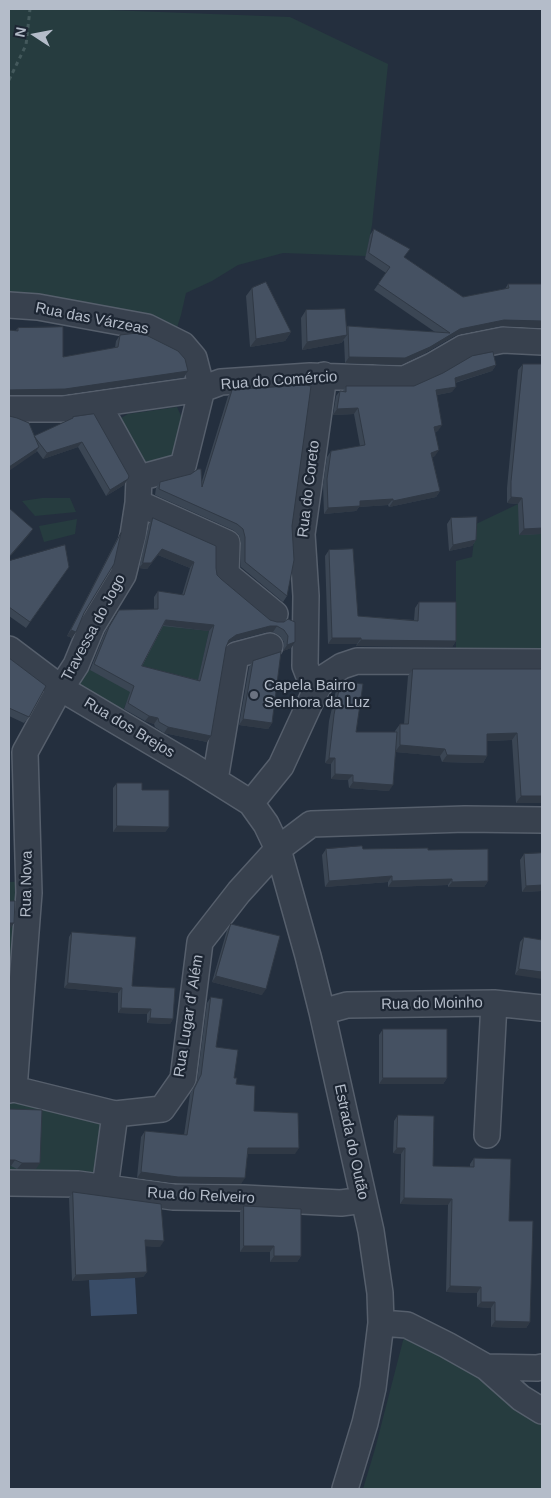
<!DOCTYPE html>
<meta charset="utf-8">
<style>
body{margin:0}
#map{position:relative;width:551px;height:1498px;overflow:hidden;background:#242f3e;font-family:Helvetica,sans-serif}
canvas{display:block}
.frame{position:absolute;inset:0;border:10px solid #b4bcc9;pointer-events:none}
.north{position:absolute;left:10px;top:10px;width:50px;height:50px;-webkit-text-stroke:4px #1d2633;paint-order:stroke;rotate:281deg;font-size:14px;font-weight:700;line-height:20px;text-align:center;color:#b4bcc9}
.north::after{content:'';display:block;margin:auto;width:18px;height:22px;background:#b4bcc9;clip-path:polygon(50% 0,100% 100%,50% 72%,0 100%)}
</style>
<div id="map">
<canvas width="551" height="1498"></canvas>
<div class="frame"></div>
<div class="north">N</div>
</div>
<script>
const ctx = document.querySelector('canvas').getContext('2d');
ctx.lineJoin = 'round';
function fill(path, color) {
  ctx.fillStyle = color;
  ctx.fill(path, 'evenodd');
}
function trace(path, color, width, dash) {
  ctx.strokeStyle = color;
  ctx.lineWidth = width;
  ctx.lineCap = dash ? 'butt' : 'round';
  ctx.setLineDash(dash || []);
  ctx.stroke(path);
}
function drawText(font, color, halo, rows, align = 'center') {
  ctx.font = font + ' Helvetica,sans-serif';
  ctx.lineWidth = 4.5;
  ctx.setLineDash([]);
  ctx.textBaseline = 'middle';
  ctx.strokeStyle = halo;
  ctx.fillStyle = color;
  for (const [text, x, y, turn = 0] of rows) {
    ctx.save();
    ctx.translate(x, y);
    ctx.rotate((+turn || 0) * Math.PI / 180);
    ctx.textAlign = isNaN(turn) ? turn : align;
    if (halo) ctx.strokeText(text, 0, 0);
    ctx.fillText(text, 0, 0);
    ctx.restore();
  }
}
fill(new Path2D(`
 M 82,9 L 290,17 L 388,64 L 372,225 L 366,256 L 283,253 L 238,265 L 212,281 L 186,293 L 181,315 L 173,340 L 9,305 L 9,10 Z
 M 177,407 L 182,418 L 176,457 L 139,464 L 118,420 L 128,414 Z
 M 42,498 L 70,498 L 76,512 L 35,516 L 22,501 Z
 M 518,504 L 542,534 L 542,649 L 456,651 L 456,561 L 472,557 L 476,524 Z
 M 77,519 L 75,534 L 44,542 L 39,526 Z
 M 168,614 L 182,628 L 209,631 L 193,705 L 139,672 L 122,713 L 73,695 L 87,668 L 107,679 Z
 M 29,881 L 14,1089 L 115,1114 L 105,1188 L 9,1183 L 9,882 Z
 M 406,1329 L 542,1411 L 542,1489 L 363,1489 L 375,1449 Z`), '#263c3f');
fill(new Path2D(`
 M 135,1278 L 137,1314 L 91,1316 L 89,1280 Z`), '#394c67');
const minor = new Path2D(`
 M 9,305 L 38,307 L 147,327 L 183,345 L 194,358 L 202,389 L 183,466 L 139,478 L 98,404
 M 9,409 L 62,409 L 202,389 L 221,382 L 310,376 L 404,379 L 432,366 L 463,348 L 503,340 L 542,342
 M 138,503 L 227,543 L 226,574 L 275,614
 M 9,649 L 62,689 L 192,766 L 251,803 L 266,824 L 278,849 L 308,956 L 322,1012 L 371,1231 L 380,1293 L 381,1323 L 373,1388 L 365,1423 L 345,1489
 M 315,692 L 305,666 L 306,596 L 302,534 L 324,375
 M 215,780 L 236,655 L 270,646
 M 251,803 L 281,766 L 315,692 L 325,677 L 342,666 L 357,661 L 542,662
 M 322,1012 L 347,1005 L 494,1003 L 542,1008
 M 14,1089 L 29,893 L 25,752 L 54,699 L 76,665 L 92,626 L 123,575 L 133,535 L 138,503 L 139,478
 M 9,1090 L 14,1089 L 115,1114 L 162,1109 L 183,1079 L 200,942 L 239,892 L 278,849 L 311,824 L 465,819 L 542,820
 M 487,1135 L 494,1003
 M 9,1183 L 78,1184 L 173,1197 L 244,1198 L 341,1203 L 364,1200
 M 105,1188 L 115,1114
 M 381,1323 L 407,1325 L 447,1345 L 486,1367 L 521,1398 L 542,1411
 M 486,1367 L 537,1368 L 542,1367`);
trace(minor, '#565f6c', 28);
trace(new Path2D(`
 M 9,80 L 26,45 L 30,9`), '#44595c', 3, [4, 4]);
trace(minor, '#38414e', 25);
fill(new Path2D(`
 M 374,229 L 404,257 L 463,297 L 505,289 L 508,284 L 542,284 L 500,326 L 456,335 L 425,353 L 401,365 L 345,363 L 344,340 L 341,343 L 302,350 L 301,318 L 306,310 L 346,327 L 348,326 L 435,332 L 374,290 L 386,273 L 365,259 L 370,235 Z
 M 252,288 L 291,332 L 285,341 L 250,347 L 246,296 Z
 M 18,328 L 63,357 L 115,348 L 116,341 L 120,335 L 188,371 L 184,377 L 61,395 L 16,330 Z
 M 523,364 L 542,534 L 519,535 L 518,504 L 507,503 L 507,488 L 518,370 Z
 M 496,365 L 492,371 L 455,383 L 452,392 L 437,395 L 438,431 L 435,432 L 435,456 L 432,457 L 440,491 L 436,497 L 389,507 L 388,505 L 359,507 L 356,511 L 324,514 L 323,485 L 327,457 L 331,451 L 360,446 L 354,414 L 333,415 L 336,396 L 340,391 L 343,391 L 346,386 L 414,386 Z
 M 232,390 L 292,526 L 287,596 L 283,602 L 241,567 L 241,543 L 239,535 L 233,530 L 155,495 L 156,488 L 160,482 L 202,481 L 228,396 Z
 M 73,417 L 124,485 L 106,496 L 78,447 L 43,459 L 37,451 L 35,453 L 34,436 L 71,420 Z
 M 153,518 L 216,568 L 217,575 L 221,579 L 270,620 L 277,622 L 295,642 L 291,648 L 283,651 L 284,642 L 280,636 L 273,632 L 266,632 L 232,641 L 227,645 L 226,647 L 211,736 L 207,742 L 164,733 L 155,727 L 154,724 L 145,721 L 124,709 L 130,692 L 90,670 L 105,632 L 119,610 L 154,609 L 154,597 L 158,591 L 182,595 L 190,568 L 158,555 L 147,569 L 139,568 L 149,524 ZM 163,626 L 209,631 L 198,680 L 142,666 Z
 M 451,518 L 476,540 L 472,546 L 449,551 L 447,524 Z
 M 121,533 L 72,638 L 67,636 L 117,539 Z
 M 329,550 L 358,616 L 414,620 L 415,608 L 419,602 L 456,641 L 452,647 L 356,646 L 357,644 L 328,644 L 325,556 Z
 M 9,561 L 69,567 L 26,628 L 9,616 Z
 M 9,658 L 29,717 L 24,723 L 9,716 Z
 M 253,661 L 272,723 L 268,729 L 239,725 L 249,667 Z
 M 413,669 L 542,669 L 542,803 L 516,803 L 512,740 L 487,741 L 487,756 L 483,763 L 442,762 L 440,756 L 396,752 L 389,791 L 349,788 L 348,780 L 331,779 L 331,764 L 325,763 L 329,721 L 337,686 L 341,681 L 356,732 L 395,732 L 395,731 L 400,724 L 404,724 L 408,676 Z
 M 117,783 L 169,827 L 165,832 L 113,832 L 113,788 Z
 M 326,849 L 428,850 L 488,881 L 484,887 L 448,887 L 448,885 L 388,887 L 388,882 L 325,887 L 322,855 Z
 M 524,854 L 542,891 L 522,892 L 520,860 Z
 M 231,924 L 262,995 L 212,982 L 227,930 Z
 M 72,932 L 132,986 L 173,1019 L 170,1024 L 147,1023 L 147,1014 L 118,1013 L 118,993 L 64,988 L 69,937 Z
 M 524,937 L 542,940 L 515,975 L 520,942 Z
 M 211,997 L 216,1047 L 234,1078 L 236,1084 L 254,1111 L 295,1154 L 248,1154 L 241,1184 L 174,1183 L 137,1178 L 141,1137 L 145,1131 L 184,1135 L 190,1094 L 197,1081 L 207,1003 Z
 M 383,1029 L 447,1078 L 443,1084 L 379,1084 L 379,1035 Z
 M 9,1109 L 36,1169 L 17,1169 L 11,1166 Z
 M 398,1115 L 433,1166 L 470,1167 L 470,1164 L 474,1158 L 509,1221 L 530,1322 L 526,1328 L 491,1327 L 491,1308 L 477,1307 L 477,1293 L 446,1292 L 448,1205 L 400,1204 L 401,1154 L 393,1153 L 394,1121 Z
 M 73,1192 L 160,1247 L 145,1246 L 147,1272 L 143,1277 L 72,1281 L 69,1198 Z
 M 244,1206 L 301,1256 L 297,1262 L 270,1262 L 270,1252 L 240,1252 L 240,1212 Z`), '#3b4654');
fill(new Path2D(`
 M 504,320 L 542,321 L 542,328 L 500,326 L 456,335 L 425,353 L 401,365 L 345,363 L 349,357 L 405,358 L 460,329 Z
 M 291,332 L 285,341 L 250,347 L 256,339 Z
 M 347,335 L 341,343 L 302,350 L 307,342 Z
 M 496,365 L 492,371 L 450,384 L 455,378 Z
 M 188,371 L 184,377 L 61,395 L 9,395 L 9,390 Z
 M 456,387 L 452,392 L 432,396 L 436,390 Z
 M 358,408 L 354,414 L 333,415 L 337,409 Z
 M 442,425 L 438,431 L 430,433 L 434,427 Z
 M 82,442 L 78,447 L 43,459 L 47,453 Z
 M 39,447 L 35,453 L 9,471 L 9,467 Z
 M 439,450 L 435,456 L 427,459 L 431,453 Z
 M 128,479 L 124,485 L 106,496 L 110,490 Z
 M 440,491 L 436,497 L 389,507 L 393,501 Z
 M 511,497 L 522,498 L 518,504 L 507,503 Z
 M 393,499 L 388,505 L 359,507 L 356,511 L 324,514 L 328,508 L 360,501 Z
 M 542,528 L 542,534 L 519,535 L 524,529 Z
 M 33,529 L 29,535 L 9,558 L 9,557 Z
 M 476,540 L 472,546 L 449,551 L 453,545 Z
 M 162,549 L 194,562 L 190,568 L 158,555 L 147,569 L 139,568 L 143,563 Z
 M 166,620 L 214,625 L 209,631 L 162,625 Z
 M 270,626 L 277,626 L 273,632 L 266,632 L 232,641 L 225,646 L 229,640 L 236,635 Z
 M 71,630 L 76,632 L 72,638 L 67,636 Z
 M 332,638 L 361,638 L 357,644 L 328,644 Z
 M 361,640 L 456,641 L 452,647 L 356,646 Z
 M 295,642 L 291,648 L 283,651 L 287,645 Z
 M 149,716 L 158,718 L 154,724 L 145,721 Z
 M 243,719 L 272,723 L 268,729 L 239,725 Z
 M 168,727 L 211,736 L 207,742 L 164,733 Z
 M 517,733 L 512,740 L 482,741 L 487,734 Z
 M 400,745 L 445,749 L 440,756 L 395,752 Z
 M 447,755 L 487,756 L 483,763 L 442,762 Z
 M 329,758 L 335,758 L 331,764 L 325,763 Z
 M 335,774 L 353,775 L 348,780 L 331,779 Z
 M 353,782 L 393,785 L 389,791 L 349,788 Z
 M 521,796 L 542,796 L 542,803 L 516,803 Z
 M 117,826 L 169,827 L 165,832 L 113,832 Z
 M 392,876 L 388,882 L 325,887 L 329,881 Z
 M 452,879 L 448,885 L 388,887 L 392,881 Z
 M 488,881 L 484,887 L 448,887 L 452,882 Z
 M 542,885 L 542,891 L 522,892 L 526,886 Z
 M 9,923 L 14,923 L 10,929 L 9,929 Z
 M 519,969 L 542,972 L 542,979 L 515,975 Z
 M 216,976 L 266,989 L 262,995 L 212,982 Z
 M 68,983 L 122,988 L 118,993 L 64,988 Z
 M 121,1008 L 151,1009 L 147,1014 L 118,1013 Z
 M 150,1018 L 173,1019 L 170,1024 L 147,1023 Z
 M 383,1078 L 447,1078 L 443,1084 L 379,1084 Z
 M 248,1148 L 299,1148 L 295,1154 L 244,1154 Z
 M 397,1148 L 405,1148 L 401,1154 L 393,1153 Z
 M 9,1160 L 15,1160 L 11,1166 L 9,1166 Z
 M 22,1163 L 40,1163 L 36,1169 L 17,1169 Z
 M 141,1172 L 245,1178 L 241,1184 L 174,1183 L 137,1178 Z
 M 404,1198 L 452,1199 L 448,1205 L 400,1204 Z
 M 145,1240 L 164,1241 L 160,1247 L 141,1246 Z
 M 244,1246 L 274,1246 L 270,1252 L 240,1252 Z
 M 274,1256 L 301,1256 L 297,1262 L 270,1262 Z
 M 147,1272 L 143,1277 L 72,1281 L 76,1275 Z
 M 450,1286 L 481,1287 L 477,1293 L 446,1292 Z
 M 481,1302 L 495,1302 L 491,1308 L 477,1307 Z
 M 495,1321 L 530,1322 L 526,1328 L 491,1327 Z`), '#303945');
const building = new Path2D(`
 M 374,229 L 410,249 L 404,257 L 463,297 L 509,288 L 508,284 L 542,284 L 542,321 L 504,320 L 460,329 L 430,347 L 405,358 L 349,357 L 348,326 L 450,333 L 378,284 L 390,267 L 369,253 Z
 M 266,282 L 291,332 L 256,339 L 252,288 Z
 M 345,309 L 347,335 L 307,342 L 306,310 Z
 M 63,327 L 63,357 L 118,347 L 120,335 L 137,333 L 146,335 L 178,351 L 185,359 L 188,371 L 65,389 L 9,390 L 9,330 L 18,331 L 18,328 Z
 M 493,352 L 496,365 L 455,378 L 456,387 L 436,390 L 442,425 L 434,427 L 439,450 L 431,453 L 440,491 L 393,501 L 393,499 L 360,501 L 360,506 L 328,508 L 327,479 L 331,451 L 365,445 L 358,408 L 337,409 L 340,391 L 346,392 L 346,386 L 414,386 L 443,373 L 472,356 Z
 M 523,364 L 542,364 L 542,528 L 524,529 L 522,498 L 511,497 L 511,482 Z
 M 304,385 L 311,386 L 292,526 L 294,560 L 287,596 L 245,562 L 245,537 L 243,529 L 237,524 L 159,489 L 160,482 L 191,474 L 198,469 L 201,469 L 202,487 L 232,390 Z
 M 94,414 L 129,476 L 128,479 L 110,490 L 82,442 L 47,453 L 34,436 L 73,418 L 73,417 Z
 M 9,416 L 17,418 L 29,423 L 39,447 L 9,467 Z
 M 9,508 L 33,529 L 9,557 Z
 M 477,517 L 476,540 L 453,545 L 451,518 Z
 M 153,518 L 216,546 L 216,568 L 217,575 L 221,579 L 270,620 L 277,622 L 284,622 L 288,619 L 295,622 L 295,642 L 287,645 L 288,636 L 284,630 L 277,626 L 270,626 L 236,635 L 229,640 L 226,647 L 211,736 L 168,727 L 159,722 L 158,718 L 149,716 L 128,703 L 134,686 L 94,664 L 109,627 L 119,610 L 158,609 L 158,591 L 184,595 L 194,562 L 162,549 L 151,563 L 143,563 ZM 166,620 L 214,625 L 200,681 L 142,666 Z
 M 121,533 L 114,564 L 84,613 L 76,632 L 71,630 Z
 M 65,545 L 69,567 L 30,622 L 9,607 L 9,561 Z
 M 353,549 L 358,616 L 418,621 L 419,602 L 456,602 L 456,641 L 361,640 L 361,638 L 332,638 L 329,550 Z
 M 281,652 L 272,723 L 243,719 L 253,661 Z
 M 9,658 L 46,686 L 29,717 L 9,708 Z
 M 413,669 L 542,669 L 542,796 L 521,796 L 517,733 L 487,734 L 487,756 L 447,755 L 445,749 L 400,745 L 400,724 L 408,724 Z
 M 341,681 L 363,684 L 356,732 L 397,732 L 393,785 L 353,782 L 353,775 L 335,774 L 335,758 L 329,758 L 334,715 Z
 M 117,783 L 142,783 L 142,790 L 169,790 L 169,827 L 117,826 Z
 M 362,846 L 363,849 L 428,848 L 428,850 L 488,849 L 488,881 L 452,882 L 452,879 L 392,881 L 392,876 L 329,881 L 326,849 Z
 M 542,853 L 542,885 L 526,886 L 524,854 Z
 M 9,901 L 15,901 L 14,923 L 9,923 Z
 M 231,924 L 280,936 L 266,989 L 216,976 Z
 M 72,932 L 136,937 L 132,986 L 175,988 L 173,1019 L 150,1018 L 151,1009 L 121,1008 L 122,988 L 68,983 Z
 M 524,937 L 542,940 L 542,972 L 519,969 Z
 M 211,997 L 223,999 L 216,1047 L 238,1050 L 234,1078 L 237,1078 L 236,1084 L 255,1086 L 254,1111 L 298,1113 L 299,1148 L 248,1148 L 245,1178 L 178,1177 L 141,1172 L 145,1131 L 187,1135 L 194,1089 L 201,1075 Z
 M 383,1029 L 447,1029 L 447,1078 L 383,1078 Z
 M 9,1109 L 42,1110 L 40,1163 L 22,1163 L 15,1160 L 9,1160 Z
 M 398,1115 L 434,1116 L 433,1166 L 474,1167 L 474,1158 L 511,1159 L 509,1221 L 533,1221 L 530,1322 L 495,1321 L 495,1302 L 481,1302 L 481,1287 L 450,1286 L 452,1199 L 404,1198 L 405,1148 L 397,1148 Z
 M 73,1192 L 161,1204 L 164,1241 L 145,1240 L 147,1272 L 76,1275 Z
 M 244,1206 L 301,1209 L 301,1256 L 274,1256 L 274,1246 L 244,1246 Z`);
fill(building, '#455162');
trace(building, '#303945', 1);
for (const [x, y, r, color] of [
 [254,695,5,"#6b7280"]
]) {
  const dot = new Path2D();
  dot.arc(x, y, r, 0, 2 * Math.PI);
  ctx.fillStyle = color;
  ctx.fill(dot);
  trace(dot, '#1d2633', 2);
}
drawText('15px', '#b4bcc9', '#1d2633', [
 ["Rua das Várzeas",92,319,11],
 ["Rua do Comércio",279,381,-4],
 ["Rua do Coreto",309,489,-83],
 ["Travessa do Jogo",94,628,-62],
 ["Rua dos Brejos",129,728,31],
 ["Rua Nova",27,884,-89],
 ["Rua do Moinho",432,1004,-1],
 ["Rua Lugar d' Além",189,1016,-81],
 ["Estrada do Outão",351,1142,78],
 ["Rua do Relveiro",201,1196,3]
]);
drawText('15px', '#b4bcc9', '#1d2633', [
 ["Capela Bairro",264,686],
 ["Senhora da Luz",264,703]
], 'left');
</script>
